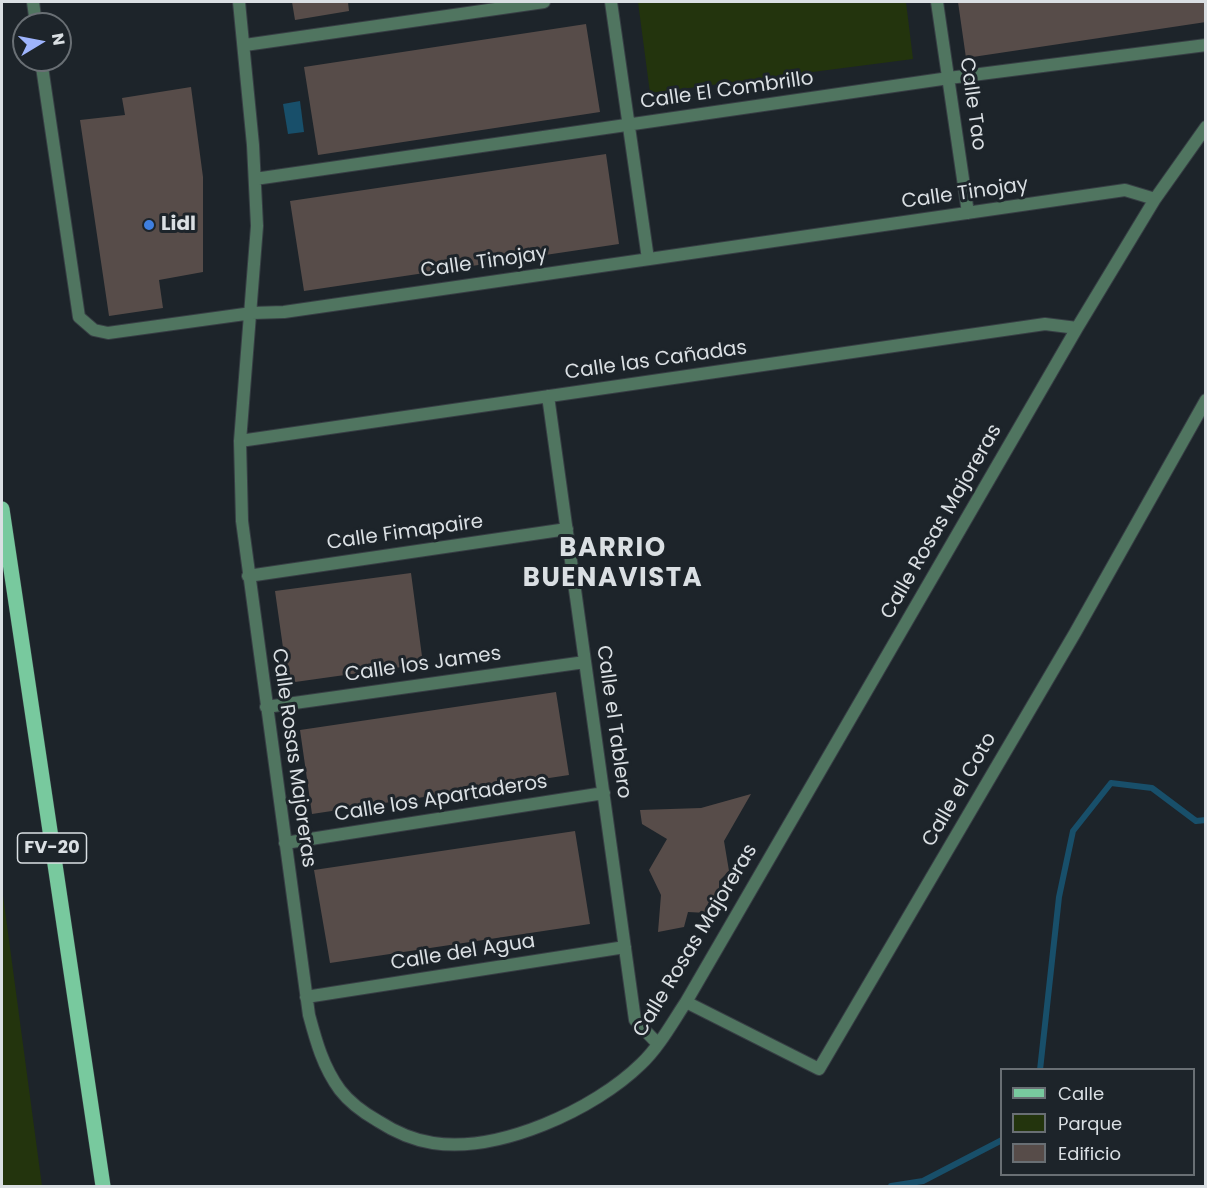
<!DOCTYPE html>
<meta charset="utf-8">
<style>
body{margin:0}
#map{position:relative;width:1207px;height:1188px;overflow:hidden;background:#1d242a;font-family:Poppins,sans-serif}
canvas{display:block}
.frame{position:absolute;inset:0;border:3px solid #dadfe3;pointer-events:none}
.legend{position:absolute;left:1000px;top:1068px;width:195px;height:108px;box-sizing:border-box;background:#1d242a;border:2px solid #696f74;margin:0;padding:8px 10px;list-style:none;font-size:18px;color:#dadfe3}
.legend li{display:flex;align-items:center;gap:12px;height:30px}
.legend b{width:30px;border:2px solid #696f74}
.north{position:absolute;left:12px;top:12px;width:60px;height:60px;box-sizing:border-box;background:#1d242a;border:2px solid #696f74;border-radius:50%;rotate:80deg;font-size:16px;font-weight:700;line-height:24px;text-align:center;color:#dadfe3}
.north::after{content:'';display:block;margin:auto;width:21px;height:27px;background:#9eb4fd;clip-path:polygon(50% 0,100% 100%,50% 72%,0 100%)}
</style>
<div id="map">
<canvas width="1207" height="1188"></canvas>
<div class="frame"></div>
<ul class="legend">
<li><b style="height:8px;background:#78c99e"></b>Calle</li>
<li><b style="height:16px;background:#23340d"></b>Parque</li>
<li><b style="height:16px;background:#574c49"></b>Edificio</li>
</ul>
<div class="north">N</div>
</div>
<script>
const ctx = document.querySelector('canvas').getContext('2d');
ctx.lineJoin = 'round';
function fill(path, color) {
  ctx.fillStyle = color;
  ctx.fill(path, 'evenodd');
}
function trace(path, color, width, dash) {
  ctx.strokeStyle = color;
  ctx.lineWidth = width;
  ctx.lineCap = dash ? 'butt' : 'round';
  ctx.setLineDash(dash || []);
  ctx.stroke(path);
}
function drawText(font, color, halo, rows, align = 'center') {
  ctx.font = font + ' Poppins,sans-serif';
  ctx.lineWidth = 6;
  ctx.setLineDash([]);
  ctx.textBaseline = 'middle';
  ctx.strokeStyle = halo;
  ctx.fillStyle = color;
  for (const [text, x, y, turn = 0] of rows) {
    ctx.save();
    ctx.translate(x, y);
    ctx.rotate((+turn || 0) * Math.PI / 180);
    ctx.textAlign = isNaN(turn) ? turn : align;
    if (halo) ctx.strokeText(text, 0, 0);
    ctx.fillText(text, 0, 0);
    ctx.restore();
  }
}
fill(new Path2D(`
 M 638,2 L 906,2 L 913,59 L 650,93 Z
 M 2,888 L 42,1186 L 2,1186 Z`), '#23340d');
fill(new Path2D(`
 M 300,101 L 304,132 L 288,134 L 283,104 Z`), '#184f6a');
trace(new Path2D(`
 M 1040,1070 L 1059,897 L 1073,831 L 1111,783 L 1152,788 L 1196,821 L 1206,820
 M 891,1186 L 923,1181 L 1002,1140`), '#184f6a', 6);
fill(new Path2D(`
 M 292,2 L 348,2 L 349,11 L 295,20 Z
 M 958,2 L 1206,2 L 1206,22 L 966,58 Z
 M 586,24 L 600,112 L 318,155 L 304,67 Z
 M 191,87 L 203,177 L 203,272 L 159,280 L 163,308 L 109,316 L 80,120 L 125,115 L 122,98 Z
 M 606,154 L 619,244 L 304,291 L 290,201 Z
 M 411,573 L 423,664 L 288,683 L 275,591 Z
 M 556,692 L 569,775 L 312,814 L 300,730 Z
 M 751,794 L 724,841 L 729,871 L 719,881 L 719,897 L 707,913 L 688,912 L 684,927 L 658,932 L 661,895 L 649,870 L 667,839 L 642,824 L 640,810 L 701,808 Z
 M 575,831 L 590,924 L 330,963 L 314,870 Z`), '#574c49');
const minor = new Path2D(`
 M 33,2 L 36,24
 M 239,2 L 253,145 L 257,226 L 240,441 L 242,521 L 309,1015 C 316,1041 323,1067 340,1090 C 350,1103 364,1113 378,1121 C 395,1132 413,1140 433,1143 C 499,1153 594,1110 641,1064 C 659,1047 672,1023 686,1002 L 1077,328 L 1155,199 L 1206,127
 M 611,2 L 648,259
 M 937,2 L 968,213
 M 245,45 L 544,2
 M 41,60 L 79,317 L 94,330 L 108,333 L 252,313 L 284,312 L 1125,190 L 1155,199
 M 255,179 L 949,78 L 1206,45
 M 548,396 L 635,1020 L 658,1044
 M 240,441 L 1045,324 L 1077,328
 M 248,576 L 567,529
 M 266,707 L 585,662
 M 285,843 L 604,793
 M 306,997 L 625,947
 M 686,1002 L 819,1069 L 1075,633 L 1206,400`);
const primary = new Path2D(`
 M 2,509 L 103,1186`);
trace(minor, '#373e44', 14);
trace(primary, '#373e44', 16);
trace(minor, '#507560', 12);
trace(primary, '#78c99e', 15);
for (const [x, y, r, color] of [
 [149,225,6,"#3f7fe0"]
]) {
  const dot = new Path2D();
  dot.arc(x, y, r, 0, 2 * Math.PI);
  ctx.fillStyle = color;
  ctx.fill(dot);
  trace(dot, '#1d242a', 2);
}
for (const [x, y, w] of [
 [52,848,69]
]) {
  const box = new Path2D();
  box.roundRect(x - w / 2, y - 15, w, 30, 4.5);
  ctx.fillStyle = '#1d242a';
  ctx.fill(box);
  trace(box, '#dadfe3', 1.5);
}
drawText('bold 18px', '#dadfe3', null, [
 ["FV-20",52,848]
]);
drawText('20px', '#dadfe3', '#1d242a', [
 ["Calle El Combrillo",727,91,-8],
 ["Calle Tao",972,104,82],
 ["Calle Tinojay",965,194,-8],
 ["Calle Tinojay",484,263,-8],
 ["Calle las Cañadas",656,361,-8],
 ["Calle Rosas Majoreras",942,522,-60],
 ["Calle Fimapaire",405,533,-8],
 ["Calle los James",423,665,-8],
 ["Calle el Tablero",613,722,82],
 ["Calle Rosas Majoreras",293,758,82],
 ["Calle el Coto",960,790,-60],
 ["Calle los Apartaderos",441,799,-9],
 ["Calle Rosas Majoreras",696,941,-59],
 ["Calle del Agua",463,953,-9]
]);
drawText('bold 20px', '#dadfe3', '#1d242a', [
 ["Lidl",161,225]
], 'left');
ctx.letterSpacing = '1.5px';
drawText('bold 26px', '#dadfe3', '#1d242a', [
 ["BARRIO",613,549],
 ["BUENAVISTA",613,579]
]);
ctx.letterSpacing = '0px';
</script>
